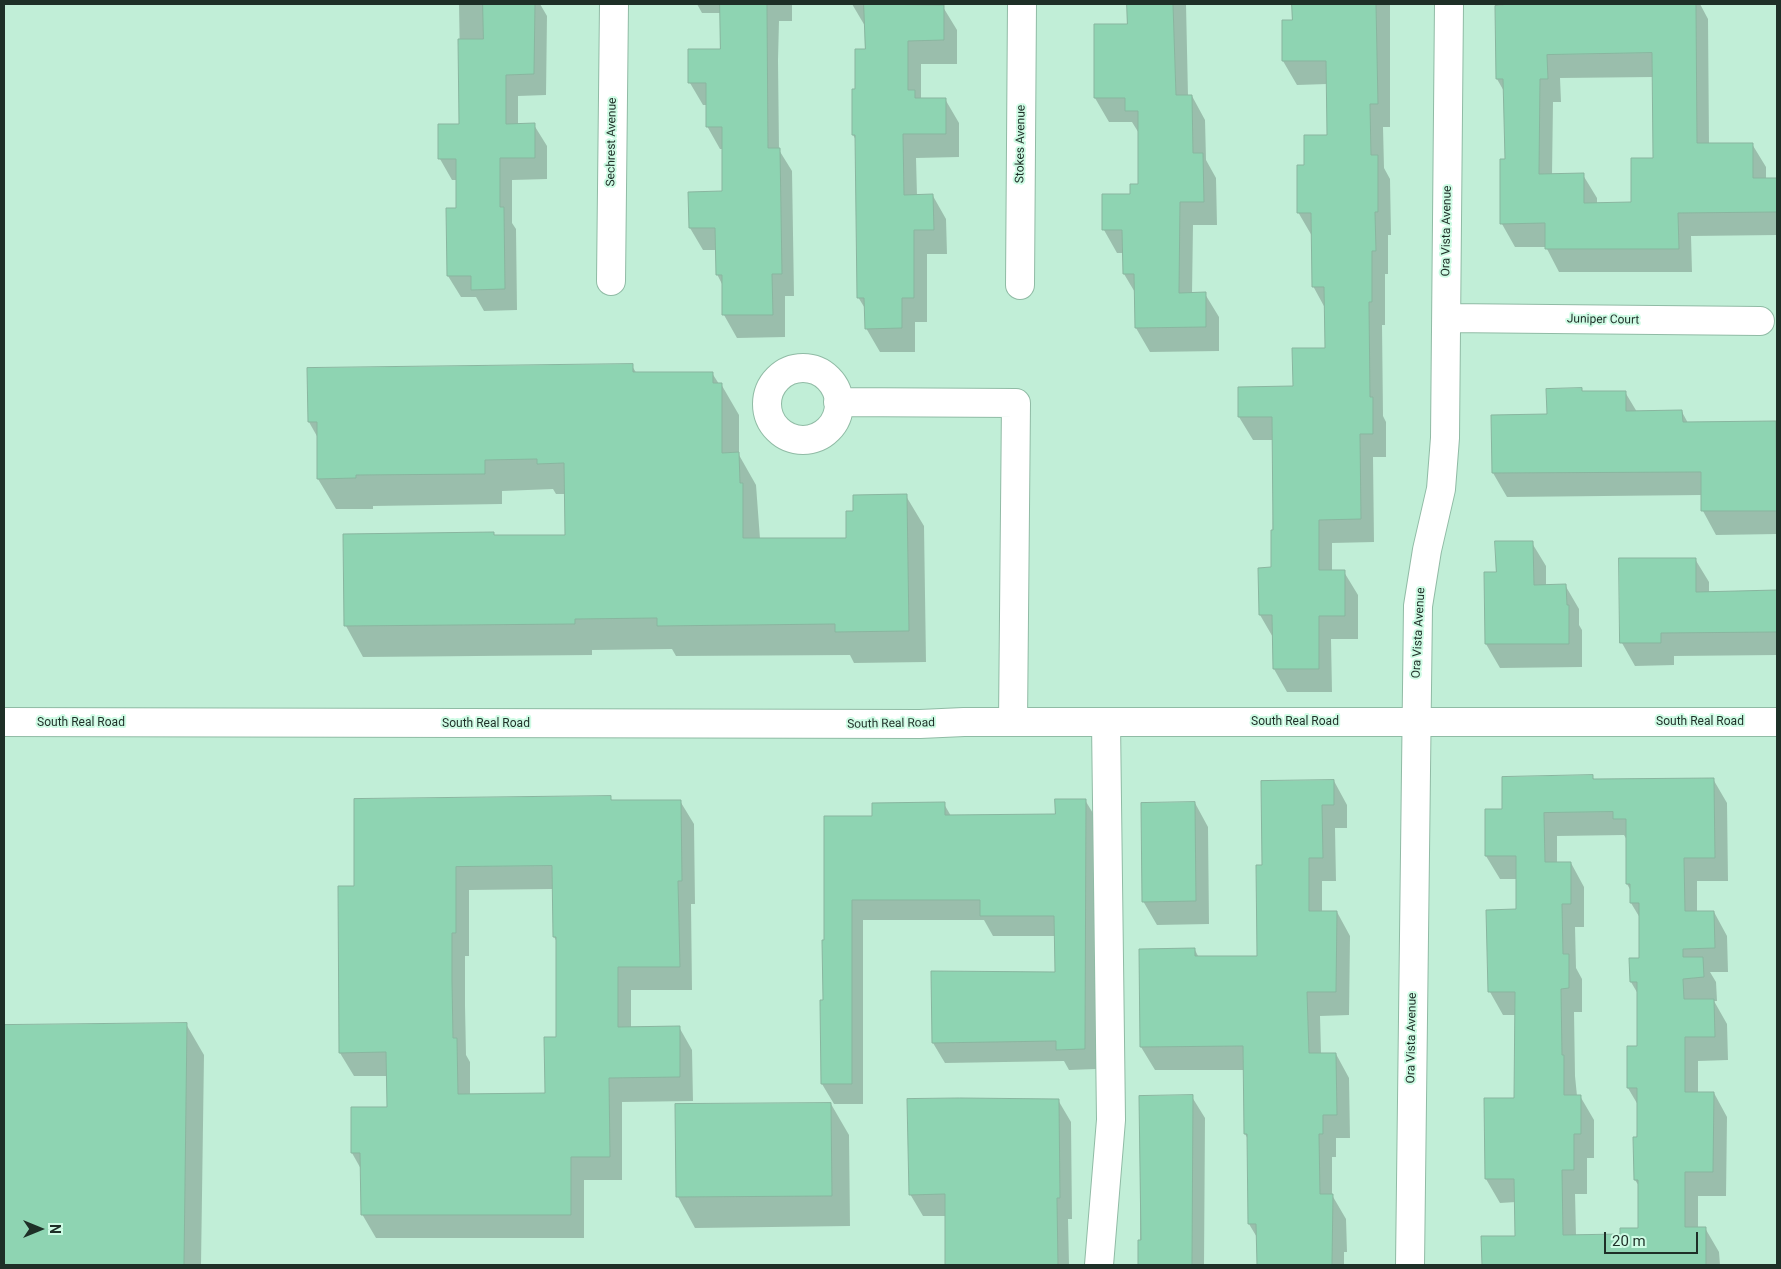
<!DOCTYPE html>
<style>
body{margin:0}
#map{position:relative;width:1781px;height:1269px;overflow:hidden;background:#c1eed7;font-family:Roboto,sans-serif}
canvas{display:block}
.frame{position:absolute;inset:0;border:5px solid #1e2f27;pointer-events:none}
.north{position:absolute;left:15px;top:1204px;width:50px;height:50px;-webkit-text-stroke:4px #cefbe4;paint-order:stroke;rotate:90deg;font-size:14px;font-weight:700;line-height:20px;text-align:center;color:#1e2f27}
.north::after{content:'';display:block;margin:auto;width:18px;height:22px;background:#1e2f27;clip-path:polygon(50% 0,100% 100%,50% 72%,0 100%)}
.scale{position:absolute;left:1604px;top:1232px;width:94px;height:22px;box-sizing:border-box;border:2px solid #1e2f27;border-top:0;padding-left:6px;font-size:15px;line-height:18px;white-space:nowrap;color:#1e2f27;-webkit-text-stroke:4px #cefbe4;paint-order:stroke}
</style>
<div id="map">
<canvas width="1781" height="1269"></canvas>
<div class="frame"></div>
<div class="north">N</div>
<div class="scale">20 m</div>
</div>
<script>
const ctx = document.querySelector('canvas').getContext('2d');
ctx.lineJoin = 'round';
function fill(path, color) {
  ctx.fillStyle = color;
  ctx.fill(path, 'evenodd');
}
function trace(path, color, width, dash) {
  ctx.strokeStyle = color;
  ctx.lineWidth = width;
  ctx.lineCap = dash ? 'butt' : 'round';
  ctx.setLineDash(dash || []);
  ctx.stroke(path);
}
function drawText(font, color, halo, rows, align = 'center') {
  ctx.font = font + ' Roboto,sans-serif';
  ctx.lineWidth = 4;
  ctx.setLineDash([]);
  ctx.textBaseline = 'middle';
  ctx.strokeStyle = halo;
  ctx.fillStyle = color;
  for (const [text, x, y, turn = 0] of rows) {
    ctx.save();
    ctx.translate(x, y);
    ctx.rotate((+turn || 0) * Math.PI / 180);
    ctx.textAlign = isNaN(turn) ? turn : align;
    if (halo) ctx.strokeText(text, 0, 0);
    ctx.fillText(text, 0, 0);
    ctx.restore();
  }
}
fill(new Path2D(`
 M 113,4 L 148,4 L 148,5 L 114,5 Z
 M 459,4 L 540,4 L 547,16 L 546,95 L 518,96 L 518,125 L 534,125 L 547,146 L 547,179 L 512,180 L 512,223 L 516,229 L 517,310 L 484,311 L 476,297 L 461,297 L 448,276 L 457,209 L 457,180 L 452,180 L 440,159 L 461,125 Z
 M 697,4 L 792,4 L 792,21 L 779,21 L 778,60 L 779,150 L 792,171 L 794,296 L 785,296 L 785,337 L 737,338 L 724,315 L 723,286 L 717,274 L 716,250 L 703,250 L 690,228 L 724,193 L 723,149 L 720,149 L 707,126 L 707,105 L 703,105 L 690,83 L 722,50 L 721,13 L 702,13 Z
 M 852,4 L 923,4 L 923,7 L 943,7 L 957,30 L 957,64 L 921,64 L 921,99 L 945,99 L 959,123 L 959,157 L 916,158 L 917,196 L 933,196 L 946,219 L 947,254 L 927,254 L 927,322 L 915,322 L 915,352 L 880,352 L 866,328 L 866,310 L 858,297 L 856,140 L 853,135 L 857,90 L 866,51 L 865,26 Z
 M 1129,4 L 1186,4 L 1188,96 L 1192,96 L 1205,120 L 1206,160 L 1216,178 L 1217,225 L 1193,225 L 1192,294 L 1205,294 L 1219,317 L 1219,351 L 1150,352 L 1136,328 L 1136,294 L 1124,274 L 1124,253 L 1117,253 L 1104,230 L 1140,185 L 1140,135 L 1132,122 L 1109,122 L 1095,98 L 1129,25 Z
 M 1293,4 L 1390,4 L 1390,127 L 1383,127 L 1384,168 L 1390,179 L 1391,235 L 1388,235 L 1388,274 L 1385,274 L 1385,325 L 1382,325 L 1383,416 L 1386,422 L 1386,457 L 1373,457 L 1374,542 L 1332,543 L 1332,572 L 1344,572 L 1358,595 L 1358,639 L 1331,639 L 1332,692 L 1287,692 L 1274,669 L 1274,639 L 1260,615 L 1272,569 L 1274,440 L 1253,440 L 1239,417 L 1294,388 L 1326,349 L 1325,308 L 1313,286 L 1312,236 L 1298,212 L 1306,167 L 1328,136 L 1327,84 L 1297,85 L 1283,61 L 1293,21 Z
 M 1538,4 L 1700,4 L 1708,19 L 1709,145 L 1752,144 L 1766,167 L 1766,179 L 1777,179 L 1777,235 L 1691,236 L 1692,272 L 1559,272 L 1546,247 L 1515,247 L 1502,224 L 1506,160 L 1505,93 L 1497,79 ZM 1654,77 L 1654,159 L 1633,203 L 1597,204 L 1597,198 L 1583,175 L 1552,175 L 1553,102 L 1561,102 L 1560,78 Z
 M 632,366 L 637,374 L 712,373 L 719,384 L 721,384 L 739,415 L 739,455 L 756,485 L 760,539 L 847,540 L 855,512 L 906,496 L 924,526 L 926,662 L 854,663 L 850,655 L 676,656 L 672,649 L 592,650 L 592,655 L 363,657 L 346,626 L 495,537 L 566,536 L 566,494 L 556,494 L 553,489 L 502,491 L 502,504 L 373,506 L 373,509 L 336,509 L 318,479 L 318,438 L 309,422 L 308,369 Z
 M 1625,392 L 1637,412 L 1682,412 L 1688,423 L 1775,422 L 1777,426 L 1777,534 L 1716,535 L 1703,511 L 1702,495 L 1507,497 L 1493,473 L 1493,416 L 1548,416 L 1583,393 Z
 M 1532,543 L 1546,566 L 1546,586 L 1565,585 L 1579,609 L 1579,625 L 1582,630 L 1582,667 L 1500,668 L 1486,644 L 1485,573 L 1497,573 Z
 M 1695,559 L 1709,582 L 1709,593 L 1777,592 L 1777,655 L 1674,656 L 1674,665 L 1635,666 L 1622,643 Z
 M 1592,777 L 1595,780 L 1713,779 L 1727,803 L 1728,881 L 1697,881 L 1697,912 L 1714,912 L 1727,936 L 1728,972 L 1710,972 L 1716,982 L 1717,1001 L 1714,1001 L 1727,1024 L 1728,1060 L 1698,1061 L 1698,1093 L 1714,1093 L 1727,1117 L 1726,1196 L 1698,1196 L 1698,1229 L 1705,1228 L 1719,1252 L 1720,1265 L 1483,1265 L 1483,1237 L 1516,1237 L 1516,1202 L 1500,1203 L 1486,1179 L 1516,1099 L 1516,1015 L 1503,1015 L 1490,992 L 1518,911 L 1517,879 L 1500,879 L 1486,856 L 1503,810 ZM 1624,835 L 1627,840 L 1627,884 L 1631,891 L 1631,903 L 1640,918 L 1641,959 L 1631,982 L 1638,994 L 1638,1047 L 1628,1088 L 1638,1105 L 1635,1180 L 1639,1186 L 1639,1229 L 1621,1236 L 1576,1236 L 1575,1194 L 1587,1194 L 1587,1158 L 1594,1158 L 1594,1120 L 1580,1096 L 1577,1096 L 1575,1076 L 1574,1012 L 1582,1012 L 1582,979 L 1576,968 L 1575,927 L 1584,927 L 1584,887 L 1571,863 L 1557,863 L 1557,836 Z
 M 1334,781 L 1347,805 L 1347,828 L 1335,828 L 1336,881 L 1322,881 L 1322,913 L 1337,912 L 1350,936 L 1349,1015 L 1320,1016 L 1321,1054 L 1336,1054 L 1349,1078 L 1350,1138 L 1336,1138 L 1336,1157 L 1332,1157 L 1332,1195 L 1346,1219 L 1347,1252 L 1344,1252 L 1344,1265 L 1258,1265 L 1258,1239 L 1249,1224 L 1248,1139 L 1245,1134 L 1245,1070 L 1155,1070 L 1141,1047 L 1195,950 L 1199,958 L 1258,957 L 1263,866 Z
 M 610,797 L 612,801 L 680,801 L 694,824 L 695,904 L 691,904 L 692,990 L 631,990 L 631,1028 L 679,1027 L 692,1050 L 693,1101 L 622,1102 L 622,1180 L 584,1180 L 584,1238 L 376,1238 L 362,1214 L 361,1169 L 352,1153 L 388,1108 L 388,1076 L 354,1076 L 340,1053 L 356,887 ZM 553,889 L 554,937 L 557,942 L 558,1038 L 546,1095 L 470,1096 L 470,1062 L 466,1055 L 465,1005 L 465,956 L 469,956 L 469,890 Z
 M 1085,800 L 1097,820 L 1096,1069 L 1069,1070 L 1064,1061 L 945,1063 L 933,1043 L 1056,973 L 1056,936 L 993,936 L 984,920 L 863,920 L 863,1104 L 834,1104 L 822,1084 L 826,941 L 873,817 L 944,804 L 951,816 L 1056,815 Z
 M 1195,803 L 1208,827 L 1209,924 L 1157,925 L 1143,901 Z
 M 186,1024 L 204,1055 L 201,1265 L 4,1265 L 4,1026 Z
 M 1140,1097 L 1192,1097 L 1205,1118 L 1204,1265 L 1140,1265 Z
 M 1058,1100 L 1071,1122 L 1072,1219 L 1068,1219 L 1069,1265 L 946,1265 L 946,1216 L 923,1216 L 910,1194 Z
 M 831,1104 L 849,1135 L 850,1226 L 695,1228 L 678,1197 Z`), '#0003');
const building = new Path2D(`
 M 483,4 L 535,4 L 534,74 L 506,75 L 506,124 L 535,123 L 535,158 L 500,158 L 500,207 L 504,207 L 505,289 L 471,290 L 471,276 L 447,276 L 446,208 L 456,208 L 456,159 L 438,159 L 438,124 L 459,124 L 458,39 L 483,39 Z
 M 720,4 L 767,4 L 768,148 L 780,148 L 782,274 L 772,274 L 773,315 L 722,315 L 722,275 L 716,275 L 715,228 L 689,228 L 688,192 L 722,191 L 722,127 L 706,127 L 706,83 L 688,83 L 688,49 L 720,49 Z
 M 864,4 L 944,5 L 944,40 L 908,41 L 908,90 L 915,90 L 915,98 L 946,98 L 946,134 L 903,134 L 904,195 L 933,194 L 934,230 L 914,230 L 914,298 L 902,298 L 902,328 L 865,329 L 864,298 L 857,298 L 855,135 L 852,135 L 852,89 L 855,89 L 855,49 L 865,49 Z
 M 1127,4 L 1173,4 L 1176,95 L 1192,95 L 1193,153 L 1203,153 L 1204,202 L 1180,202 L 1179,293 L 1206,292 L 1206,327 L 1135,328 L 1134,274 L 1123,274 L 1122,230 L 1102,230 L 1102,194 L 1130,194 L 1130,184 L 1138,184 L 1138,111 L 1125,111 L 1125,98 L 1094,98 L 1094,24 L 1127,24 Z
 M 1292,4 L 1376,4 L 1378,104 L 1370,104 L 1371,155 L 1378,155 L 1378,212 L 1375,212 L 1376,251 L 1372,251 L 1372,302 L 1369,302 L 1370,397 L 1373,397 L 1373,434 L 1360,434 L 1361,519 L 1319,520 L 1319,570 L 1345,570 L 1345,616 L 1319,616 L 1319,669 L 1273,669 L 1272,615 L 1259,615 L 1258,568 L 1271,567 L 1271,530 L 1273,530 L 1272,417 L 1238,417 L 1238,387 L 1293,386 L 1292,348 L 1325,348 L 1324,287 L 1312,287 L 1311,213 L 1297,213 L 1297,165 L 1304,165 L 1304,135 L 1327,135 L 1326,61 L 1282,61 L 1282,20 L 1292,20 Z
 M 1509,4 L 1696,4 L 1697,143 L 1753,143 L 1753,178 L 1777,178 L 1777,212 L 1678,213 L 1679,249 L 1545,249 L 1545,223 L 1500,224 L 1500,159 L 1505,159 L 1503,79 L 1496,79 L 1495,6 ZM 1652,53 L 1653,158 L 1631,158 L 1631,202 L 1584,203 L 1584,173 L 1539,174 L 1540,79 L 1548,79 L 1547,55 Z
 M 633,364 L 633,372 L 713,372 L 713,383 L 722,383 L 722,453 L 739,452 L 740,483 L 743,483 L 743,538 L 846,538 L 846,511 L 853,511 L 853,495 L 907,494 L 909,631 L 835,632 L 835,624 L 657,626 L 657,618 L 575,619 L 575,624 L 344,626 L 343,534 L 494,532 L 494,535 L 565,535 L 564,463 L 537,464 L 537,459 L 485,460 L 485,474 L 356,475 L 356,478 L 317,479 L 317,422 L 308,422 L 307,368 Z
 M 1582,388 L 1582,391 L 1626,391 L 1626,411 L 1682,410 L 1683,422 L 1776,421 L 1777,511 L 1701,511 L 1701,472 L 1492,473 L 1491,415 L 1547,414 L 1546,389 Z
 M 1495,541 L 1533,541 L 1534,585 L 1566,584 L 1567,605 L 1569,605 L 1569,644 L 1485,644 L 1484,572 L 1496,572 Z
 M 1619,558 L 1696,558 L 1696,592 L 1777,590 L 1777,632 L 1661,633 L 1661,643 L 1620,643 Z
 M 1593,775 L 1593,779 L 1714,778 L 1715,858 L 1684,858 L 1685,911 L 1714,911 L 1715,948 L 1683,949 L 1683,957 L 1703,957 L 1704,977 L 1683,979 L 1684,999 L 1714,999 L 1715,1037 L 1685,1037 L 1685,1092 L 1714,1092 L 1713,1172 L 1685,1172 L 1685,1227 L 1706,1227 L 1706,1265 L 1482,1265 L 1481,1236 L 1515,1236 L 1514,1179 L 1485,1179 L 1484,1098 L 1514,1098 L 1515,992 L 1488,992 L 1486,910 L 1516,909 L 1516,856 L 1485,856 L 1485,809 L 1502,809 L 1502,777 ZM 1613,812 L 1613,819 L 1626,819 L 1626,884 L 1630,884 L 1630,903 L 1639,903 L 1639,958 L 1629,958 L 1630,982 L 1637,982 L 1637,1046 L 1627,1046 L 1627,1088 L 1637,1088 L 1637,1137 L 1633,1137 L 1634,1180 L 1638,1180 L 1638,1228 L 1620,1228 L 1620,1234 L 1563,1235 L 1562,1170 L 1574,1170 L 1574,1134 L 1581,1134 L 1581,1095 L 1564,1095 L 1564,1055 L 1562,1055 L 1561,989 L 1569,988 L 1569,954 L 1563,954 L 1562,904 L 1571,904 L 1571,862 L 1545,862 L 1544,813 Z
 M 1334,780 L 1334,805 L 1322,805 L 1323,858 L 1309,858 L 1309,911 L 1337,911 L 1336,992 L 1307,992 L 1309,1053 L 1336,1053 L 1337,1115 L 1323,1115 L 1323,1134 L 1319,1134 L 1320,1194 L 1333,1194 L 1332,1265 L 1257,1265 L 1256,1224 L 1248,1224 L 1247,1134 L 1244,1134 L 1243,1046 L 1140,1047 L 1139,949 L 1195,948 L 1195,956 L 1257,956 L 1256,865 L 1262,865 L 1261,781 Z
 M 611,796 L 611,800 L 681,800 L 682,881 L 678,881 L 680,967 L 618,967 L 618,1027 L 680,1026 L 680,1077 L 609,1078 L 610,1157 L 571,1157 L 571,1215 L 361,1215 L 360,1153 L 351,1153 L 351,1107 L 387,1107 L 386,1052 L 339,1053 L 338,886 L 354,886 L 354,799 ZM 552,866 L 553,937 L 556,937 L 556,1037 L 544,1037 L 545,1093 L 458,1094 L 457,1038 L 453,1038 L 452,981 L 452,933 L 456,933 L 456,867 Z
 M 1055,799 L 1086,799 L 1085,1049 L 1056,1050 L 1056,1041 L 932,1043 L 931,971 L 1055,972 L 1054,916 L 980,916 L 980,900 L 852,900 L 852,1084 L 821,1084 L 820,1000 L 823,1000 L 822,940 L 824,940 L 824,816 L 872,816 L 872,803 L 945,802 L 945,815 L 1055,814 Z
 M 1195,802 L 1196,901 L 1142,902 L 1141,803 Z
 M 187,1023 L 184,1265 L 4,1265 L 4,1025 Z
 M 1193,1095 L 1192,1265 L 1138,1265 L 1138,1240 L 1141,1240 L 1139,1096 Z
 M 960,1098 L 1059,1099 L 1060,1198 L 1057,1198 L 1058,1265 L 945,1265 L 945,1194 L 909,1195 L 907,1099 Z
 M 831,1103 L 832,1196 L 676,1197 L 675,1104 Z`);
fill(building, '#8ed4b2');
trace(building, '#89b59f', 1);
const minor = new Path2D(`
 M 611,281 L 614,4
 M 1020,285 L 1022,4
 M 1447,318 L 1760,321
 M767 404a36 36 0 1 1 72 0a36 36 0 1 1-72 0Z
 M 838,402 L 1016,403 L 1013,722
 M 1099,1265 L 1111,1120 L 1106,722
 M 1410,1265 L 1418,606 L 1427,550 L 1441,489 L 1445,438 L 1449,4`);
const tertiary = new Path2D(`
 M 4,722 L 920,724 L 964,722 L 1777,722`);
trace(minor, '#90bba5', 30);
trace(tertiary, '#90bba5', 30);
trace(minor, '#fff', 28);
trace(tertiary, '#fff', 28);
drawText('12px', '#1e2f27', '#cefbe4', [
 ["Sechrest Avenue",612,142,-89],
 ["Stokes Avenue",1021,144,-89],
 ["Ora Vista Avenue",1447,231,-89],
 ["Juniper Court",1603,320,1],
 ["Ora Vista Avenue",1419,633,-87],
 ["South Real Road",1295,722],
 ["South Real Road",1700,722],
 ["South Real Road",81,723],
 ["South Real Road",486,724],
 ["South Real Road",891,724,-1],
 ["Ora Vista Avenue",1412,1038,-89]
]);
</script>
